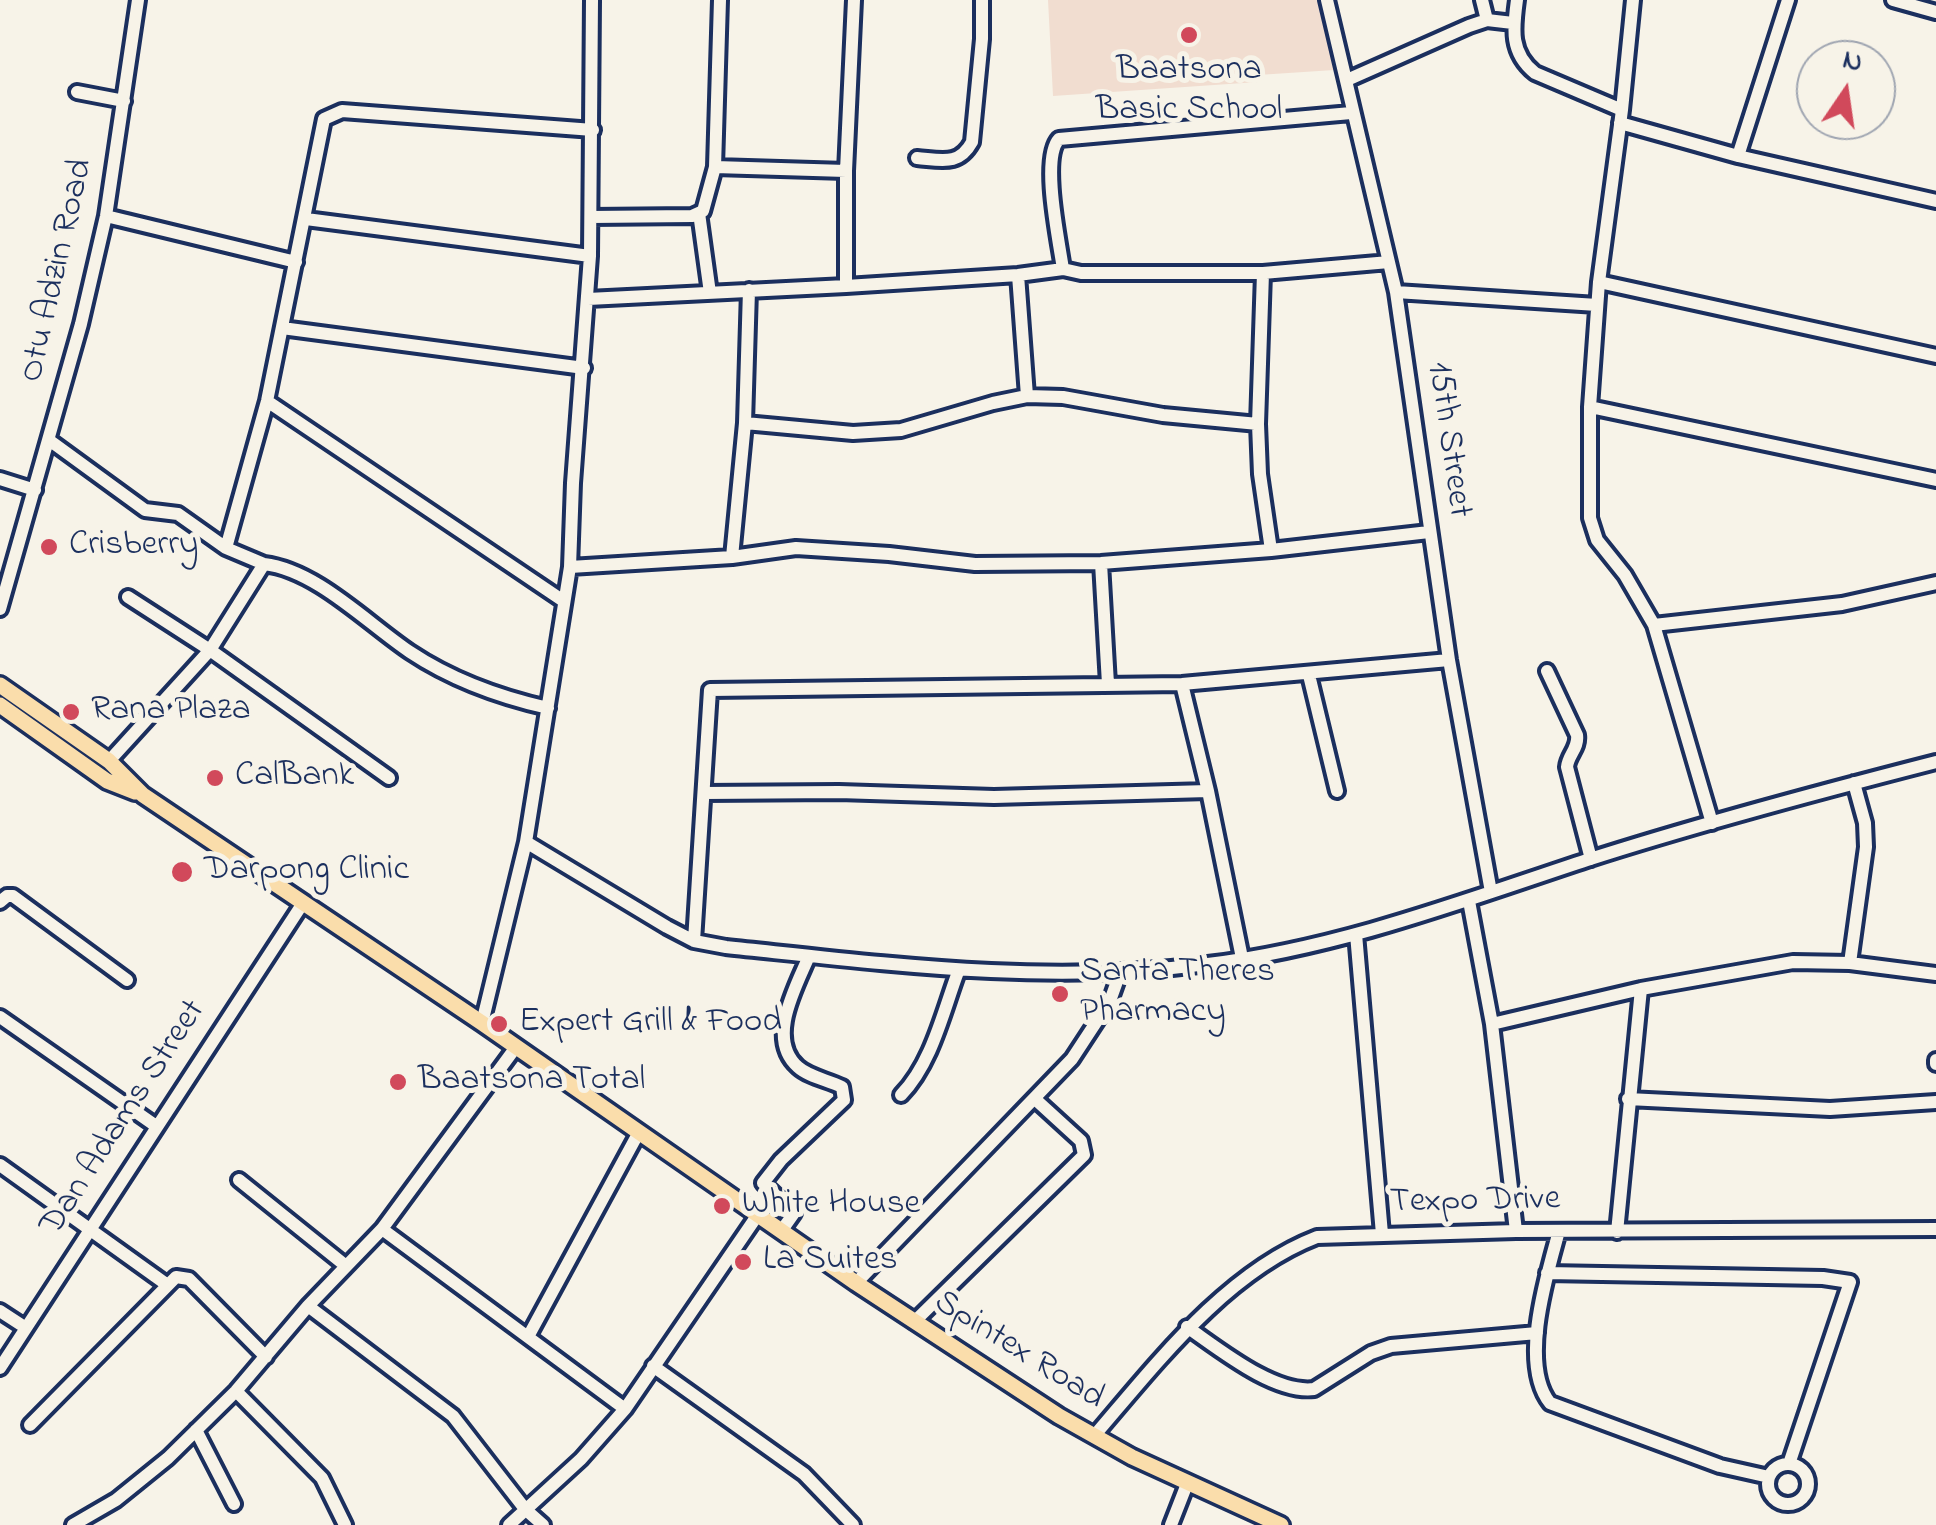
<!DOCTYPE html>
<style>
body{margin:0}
#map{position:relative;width:1936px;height:1525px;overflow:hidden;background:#f7f3e8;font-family:"Indie Flower",sans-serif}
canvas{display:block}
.north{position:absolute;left:1796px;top:40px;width:100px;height:100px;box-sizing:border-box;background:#f7f3e8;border:2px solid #9fa5b1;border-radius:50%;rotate:13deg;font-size:28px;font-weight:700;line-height:40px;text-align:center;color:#1b2f5e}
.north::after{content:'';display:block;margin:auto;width:35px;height:45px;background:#d1495b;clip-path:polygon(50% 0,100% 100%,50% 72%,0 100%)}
</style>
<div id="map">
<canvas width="1936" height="1525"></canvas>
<div class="north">N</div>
</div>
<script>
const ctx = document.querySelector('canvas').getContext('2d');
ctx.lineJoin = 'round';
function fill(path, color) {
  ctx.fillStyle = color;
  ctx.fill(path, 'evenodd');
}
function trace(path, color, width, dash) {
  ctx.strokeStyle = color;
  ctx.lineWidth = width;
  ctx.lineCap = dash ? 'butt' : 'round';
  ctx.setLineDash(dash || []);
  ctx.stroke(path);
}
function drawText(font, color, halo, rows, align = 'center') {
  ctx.font = font + ' "Indie Flower",sans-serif';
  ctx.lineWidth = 10;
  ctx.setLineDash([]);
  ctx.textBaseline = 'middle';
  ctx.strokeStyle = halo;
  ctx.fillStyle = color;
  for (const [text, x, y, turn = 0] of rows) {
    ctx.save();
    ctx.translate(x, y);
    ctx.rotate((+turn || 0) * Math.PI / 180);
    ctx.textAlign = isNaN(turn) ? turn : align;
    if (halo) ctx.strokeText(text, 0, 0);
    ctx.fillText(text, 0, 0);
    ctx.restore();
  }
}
fill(new Path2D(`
 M 1048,0 L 1322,0 L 1334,70 L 1258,75 L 1258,82 L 1053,96 Z`), '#f1ddd0');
const minor = new Path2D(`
 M 1327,0 L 1396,292 L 1449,660 L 1491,892
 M 1482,0 L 1487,20
 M 1517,0 C 1513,29 1510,53 1535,73 L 1622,110
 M 1633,0 L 1622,110 L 1599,282 L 1590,407 L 1590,518 L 1597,540 L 1625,575 L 1654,625 L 1712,823
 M 1893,0 L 1936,12
 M 1347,80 L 1469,26 L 1487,20 L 1513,23
 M 77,92 L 124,101
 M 1620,123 L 1738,156 L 1936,201
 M 1738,156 L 1788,0
 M 917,158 C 942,160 959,166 972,142 L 982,39 L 982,0
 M 715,167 L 846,171
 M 699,213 L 710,293
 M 106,216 L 296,262
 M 591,217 L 692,216 L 703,211 L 715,167 L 720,0
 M 306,219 L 590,256
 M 1063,269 C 1059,241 1041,158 1059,139 L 1351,113
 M 1263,273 L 1258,424 L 1260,474 L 1271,550
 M 1018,275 L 1027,396
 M 1599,282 L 1936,356
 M 846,286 L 846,171 L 854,0
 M 1396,292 L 1597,305
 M 588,299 L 846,286 L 1018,275 L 1063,269 L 1081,273 L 1263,273 L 1389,262
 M 282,328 L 584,368
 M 267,401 L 562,600
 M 1590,407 L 1936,480
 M 745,423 L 853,433 L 901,430 L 993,403 L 1027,396 L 1063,397 L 1163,415 L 1258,424
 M 49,440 L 145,510 L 178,514 L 226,548 L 264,564
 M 0,479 L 35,490
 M 226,548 L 267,401 L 324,119 L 342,111 L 593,130
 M 732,557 L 745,423 L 749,290
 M 1101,563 L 1108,684
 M 570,567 L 732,557 L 796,548 L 889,554 L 975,564 L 1101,563 L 1271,550 L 1429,532
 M 128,597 L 210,650 L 389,778
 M 0,609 L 81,324 L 106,216 L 138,0
 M 1654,625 L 1842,604 L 1936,583
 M 1547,671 L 1577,735 C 1579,748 1568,755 1567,767 L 1591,859
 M 1309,675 L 1337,791
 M 1182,684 L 1208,791 L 1242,958
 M 109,761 L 210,650 L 264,564 C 316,570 367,623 410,652 C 452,680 499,697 548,708
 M 704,793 L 839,792 L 994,797 L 1208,791
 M 526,842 L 667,927 L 694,941 L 726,947 C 889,964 1045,985 1208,964 C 1339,948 1463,901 1587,860 C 1702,823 1819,792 1936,762
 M 1469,901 L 1492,1024 L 1516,1231
 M 0,902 L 7,896 L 13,896 L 127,980
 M 1356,934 L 1382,1234
 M 694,941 L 710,690 L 1182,684 L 1449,660
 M 1850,963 L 1866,847 L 1865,823 L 1854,783
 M 0,1017 L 156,1126
 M 482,1023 L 526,842 L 570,567 L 573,483 L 590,256 L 592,0
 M 1492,1024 L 1641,989 L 1793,962 L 1850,963 L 1936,974
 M 1936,1060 L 1936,1064
 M 901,1095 C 932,1063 943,1012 958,972
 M 1628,1099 L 1830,1109 L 1936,1102
 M 0,1165 L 166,1284
 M 239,1180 L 346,1266
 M 382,1229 L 625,1409
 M 782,1230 L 794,1213 L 763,1183 L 781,1160 L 844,1100 L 842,1087 C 828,1080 809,1077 798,1067 C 766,1039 796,987 809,956
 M 1559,1231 C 1547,1275 1519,1364 1550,1403 L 1720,1466 L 1769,1477
 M 1617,1232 L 1641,989
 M 1547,1273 L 1823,1278 L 1850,1282 L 1789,1464
 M 856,1283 L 1072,1059 L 1110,1001 L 1120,973
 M 308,1306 L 453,1416 L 525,1509 L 543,1525
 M 0,1311 L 26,1328
 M 914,1322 L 1084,1155 L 1081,1141 L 1035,1099
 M 1187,1327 C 1219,1349 1274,1394 1314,1389 L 1371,1353 L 1391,1346 L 1537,1333
 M 529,1335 L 639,1132
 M 653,1366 L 804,1474 L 853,1525
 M 0,1368 L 303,903
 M 236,1391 L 322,1478 L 345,1525
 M 30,1425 L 176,1277 L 189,1279 L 266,1357
 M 196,1430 L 234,1504
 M 1094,1436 C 1156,1364 1226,1272 1317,1237 L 1516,1231 L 1936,1229
 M1768 1484a20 20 0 1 1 40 0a20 20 0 1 1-40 0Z
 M 73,1525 L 116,1500 L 168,1458 L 236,1391 L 308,1306 L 382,1229 L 516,1047
 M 509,1525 L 581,1459 L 625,1409 L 759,1213
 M 1171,1525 L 1187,1484`);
const major = new Path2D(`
 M 0,685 L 109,761 L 143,795 L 482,1023 L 856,1283 L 1059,1416 L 1132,1457 L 1281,1525
 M 0,705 L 107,781 L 135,792`);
trace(minor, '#1b2f5e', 20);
trace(major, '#1b2f5e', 22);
trace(minor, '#f7f3e8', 12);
trace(major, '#faddab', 15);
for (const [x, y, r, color] of [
 [1189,35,10,"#d1495b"],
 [49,547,10,"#d1495b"],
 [71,712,10,"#d1495b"],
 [215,778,10,"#d1495b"],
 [182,872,12,"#d1495b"],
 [1060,994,10,"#d1495b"],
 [499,1024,10,"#d1495b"],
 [398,1082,10,"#d1495b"],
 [722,1206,10,"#d1495b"],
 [743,1262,10,"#d1495b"]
]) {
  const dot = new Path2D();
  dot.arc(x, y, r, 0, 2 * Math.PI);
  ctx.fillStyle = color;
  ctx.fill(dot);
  trace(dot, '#f7f3e8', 4);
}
drawText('35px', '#1b2f5e', '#f7f3e8', [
 ["Baatsona",1189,72,"center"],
 ["Basic School",1189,112,"center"],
 ["Crisberry",69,547],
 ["Rana Plaza",91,712],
 ["CalBank",235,778],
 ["Darpong Clinic",204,872],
 ["Santa Theres",1080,974],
 ["Pharmacy",1080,1014],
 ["Expert Grill & Food",519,1024],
 ["Baatsona Total",418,1082],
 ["White House",742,1206],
 ["La Suites",763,1262]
], 'left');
drawText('35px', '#1b2f5e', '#f7f3e8', [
 ["Otu Adzin Road",59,271,-77],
 ["15th Street",1447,440,82],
 ["Dan Adams Street",125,1119,-57],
 ["Texpo Drive",1475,1203,-1],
 ["Spintex Road",1018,1352,32]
]);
</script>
